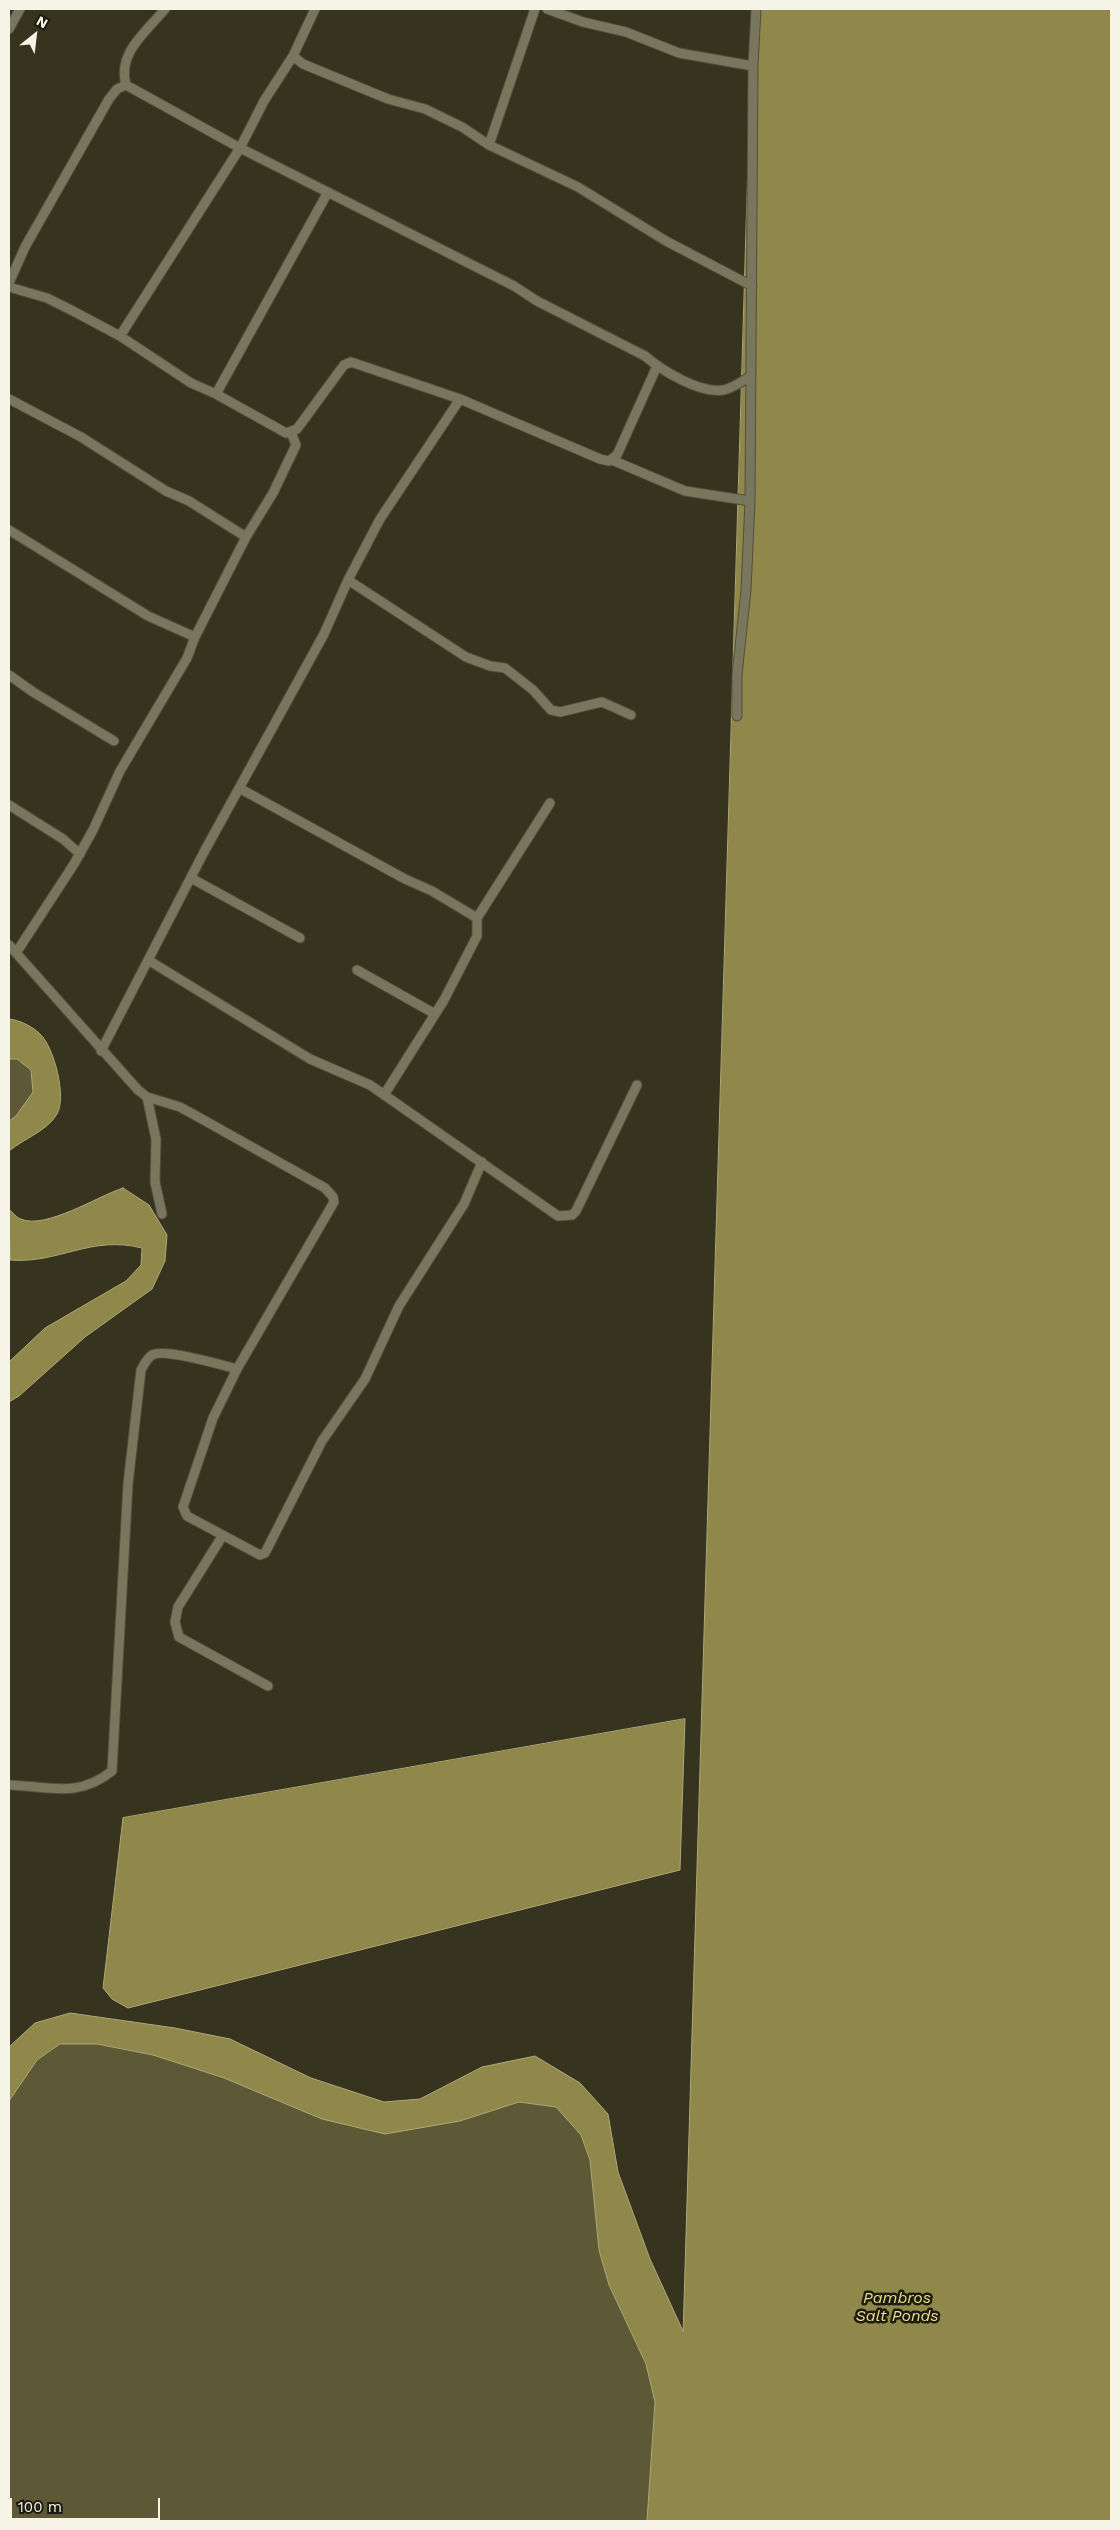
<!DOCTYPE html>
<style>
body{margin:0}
#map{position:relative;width:1120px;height:2530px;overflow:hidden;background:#36331e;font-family:"Work Sans",sans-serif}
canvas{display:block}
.frame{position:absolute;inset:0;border:10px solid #f5f4e7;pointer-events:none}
.north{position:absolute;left:10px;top:10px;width:50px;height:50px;-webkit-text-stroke:4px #1c1b11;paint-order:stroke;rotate:29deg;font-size:14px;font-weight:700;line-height:20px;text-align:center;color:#f5f4e7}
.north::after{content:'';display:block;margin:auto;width:18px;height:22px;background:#f5f4e7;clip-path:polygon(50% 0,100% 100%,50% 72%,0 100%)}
.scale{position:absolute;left:10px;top:2498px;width:150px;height:22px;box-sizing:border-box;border:2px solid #f5f4e7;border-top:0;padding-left:6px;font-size:15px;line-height:18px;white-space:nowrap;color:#f5f4e7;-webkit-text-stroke:4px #1c1b11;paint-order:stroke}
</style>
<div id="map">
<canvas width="1120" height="2530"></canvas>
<div class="frame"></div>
<div class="north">N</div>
<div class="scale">100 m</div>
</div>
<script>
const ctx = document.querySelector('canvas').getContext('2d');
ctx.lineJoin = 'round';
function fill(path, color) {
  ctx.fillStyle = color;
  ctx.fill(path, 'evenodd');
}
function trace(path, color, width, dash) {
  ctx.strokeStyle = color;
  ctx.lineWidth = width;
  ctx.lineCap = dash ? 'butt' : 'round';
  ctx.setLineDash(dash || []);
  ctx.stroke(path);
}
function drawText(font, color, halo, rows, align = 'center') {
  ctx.font = font + ' "Work Sans",sans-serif';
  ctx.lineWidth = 5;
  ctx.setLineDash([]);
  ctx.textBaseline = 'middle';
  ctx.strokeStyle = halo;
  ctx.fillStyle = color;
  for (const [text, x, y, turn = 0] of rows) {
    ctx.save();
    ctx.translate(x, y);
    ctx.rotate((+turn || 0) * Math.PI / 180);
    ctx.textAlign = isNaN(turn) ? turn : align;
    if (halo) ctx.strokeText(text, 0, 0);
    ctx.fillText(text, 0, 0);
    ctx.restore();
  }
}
fill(new Path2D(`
 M 9,1059 L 17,1059 L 31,1070 L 34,1092 L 16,1116 L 9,1121 Z
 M 61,2044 L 97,2044 L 153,2055 L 224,2078 L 460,2121 L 519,2102 L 556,2107 L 581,2135 L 590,2160 L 599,2250 L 609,2285 L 646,2364 L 655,2402 L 647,2521 L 9,2521 L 9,2101 L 37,2060 Z`), '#5d5835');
const water = new Path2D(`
 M 753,9 L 1111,9 L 1111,2521 L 647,2521 L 655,2402 L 646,2364 L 609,2285 L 599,2250 L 590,2160 L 581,2135 L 556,2107 L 519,2102 L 460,2121 L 385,2134 L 322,2119 L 224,2078 L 153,2055 L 97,2044 L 60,2044 L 37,2060 L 9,2101 L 9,2047 L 35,2023 L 70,2013 L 175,2028 L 230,2039 L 311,2078 L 384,2102 L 420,2099 L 482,2067 L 535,2056 L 580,2083 L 608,2114 L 618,2172 L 650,2259 L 683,2331 Z
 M 9,1019 C 19,1020 32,1026 40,1034 C 54,1047 67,1097 57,1114 C 47,1131 25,1138 9,1151 L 9,1121 L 16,1116 L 33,1092 L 31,1070 L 17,1059 L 9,1059 Z
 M 123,1188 L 149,1205 L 167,1235 L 165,1261 L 152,1289 L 85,1337 L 19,1396 L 9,1402 L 9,1362 L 45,1328 L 126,1281 L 141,1265 L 142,1248 C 90,1235 59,1264 10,1260 L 9,1209 C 12,1212 17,1218 21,1219 C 45,1230 98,1196 123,1188 Z
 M 685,1719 L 680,1870 L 128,2008 L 112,1999 L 103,1988 L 123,1818 Z`);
fill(water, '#90874b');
trace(water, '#aea87a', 1);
const street = new Path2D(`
 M 165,9 C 146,32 117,53 126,85 L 240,148 L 514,286 L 537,301 L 645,356 C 661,370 700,394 723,390 C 731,389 743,381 751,376
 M 547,9 L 583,22 L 626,32 L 679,53 L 753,66
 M 9,29 L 20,9
 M 293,56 L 303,64 L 388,99 L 425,109 L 462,127 L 489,145 L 578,187 L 666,241 L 752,286
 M 489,145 L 535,9
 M 9,283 L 25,247 L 109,99 L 117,89 L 126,85
 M 9,287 L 47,298 L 73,311 L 120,336 L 191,383 L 216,394 L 286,433 L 297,429 L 344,365 L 351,362 L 460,399 L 600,459 L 609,461 L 617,455 L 657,366
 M 120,336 L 240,148 L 264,101 L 293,56 L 315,9
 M 216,394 L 328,192
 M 9,399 L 81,437 L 166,491 L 189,501 L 246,537
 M 612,460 L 685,491 L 750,501
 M 9,530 L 148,616 L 195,637
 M 348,580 L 466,657 L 490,666 L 505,668 L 533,690 L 551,710 L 560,712 L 602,702 L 631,715
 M 9,675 L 33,692 L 114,741
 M 737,716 L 737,675 L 746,590 L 750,501 L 753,66 L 756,9
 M 239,788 L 405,879 L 432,891 L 477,918
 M 9,805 L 63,839 L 80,854
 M 191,878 L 300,938
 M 9,945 L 138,1090 L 147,1097 L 180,1107 L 200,1118 L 325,1188 L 333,1197 L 334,1202 L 237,1369 L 213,1418 L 183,1507 L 187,1516 L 260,1555 L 265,1553 L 322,1441 L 365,1379 L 399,1306 L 464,1204 L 482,1162
 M 16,953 L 74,864 L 93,830 L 120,771 L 187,658 L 195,637 L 246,537 L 273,493 L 296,445 L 291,432
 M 148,960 L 310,1059 L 370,1085 L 558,1216 L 572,1215 L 576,1211 L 637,1085
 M 357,970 L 435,1014
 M 101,1051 L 204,852 L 324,634 L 348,580 L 380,519 L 460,399
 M 384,1095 L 444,1000 L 477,936 L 477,918 L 550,803
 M 147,1097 L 156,1139 L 155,1182 L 162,1214
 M 223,1535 L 178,1607 L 175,1622 L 179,1637 L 268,1686
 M 9,1785 C 49,1786 77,1799 112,1771 L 128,1484 L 141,1370 C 144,1365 147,1358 152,1355 C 164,1348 222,1365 237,1369`);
trace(street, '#524f3c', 11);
trace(street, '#79765e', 9);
drawText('italic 16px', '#ede087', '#1c1b11', [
 ["Pambros",897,2298],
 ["Salt Ponds",897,2316]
]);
</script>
